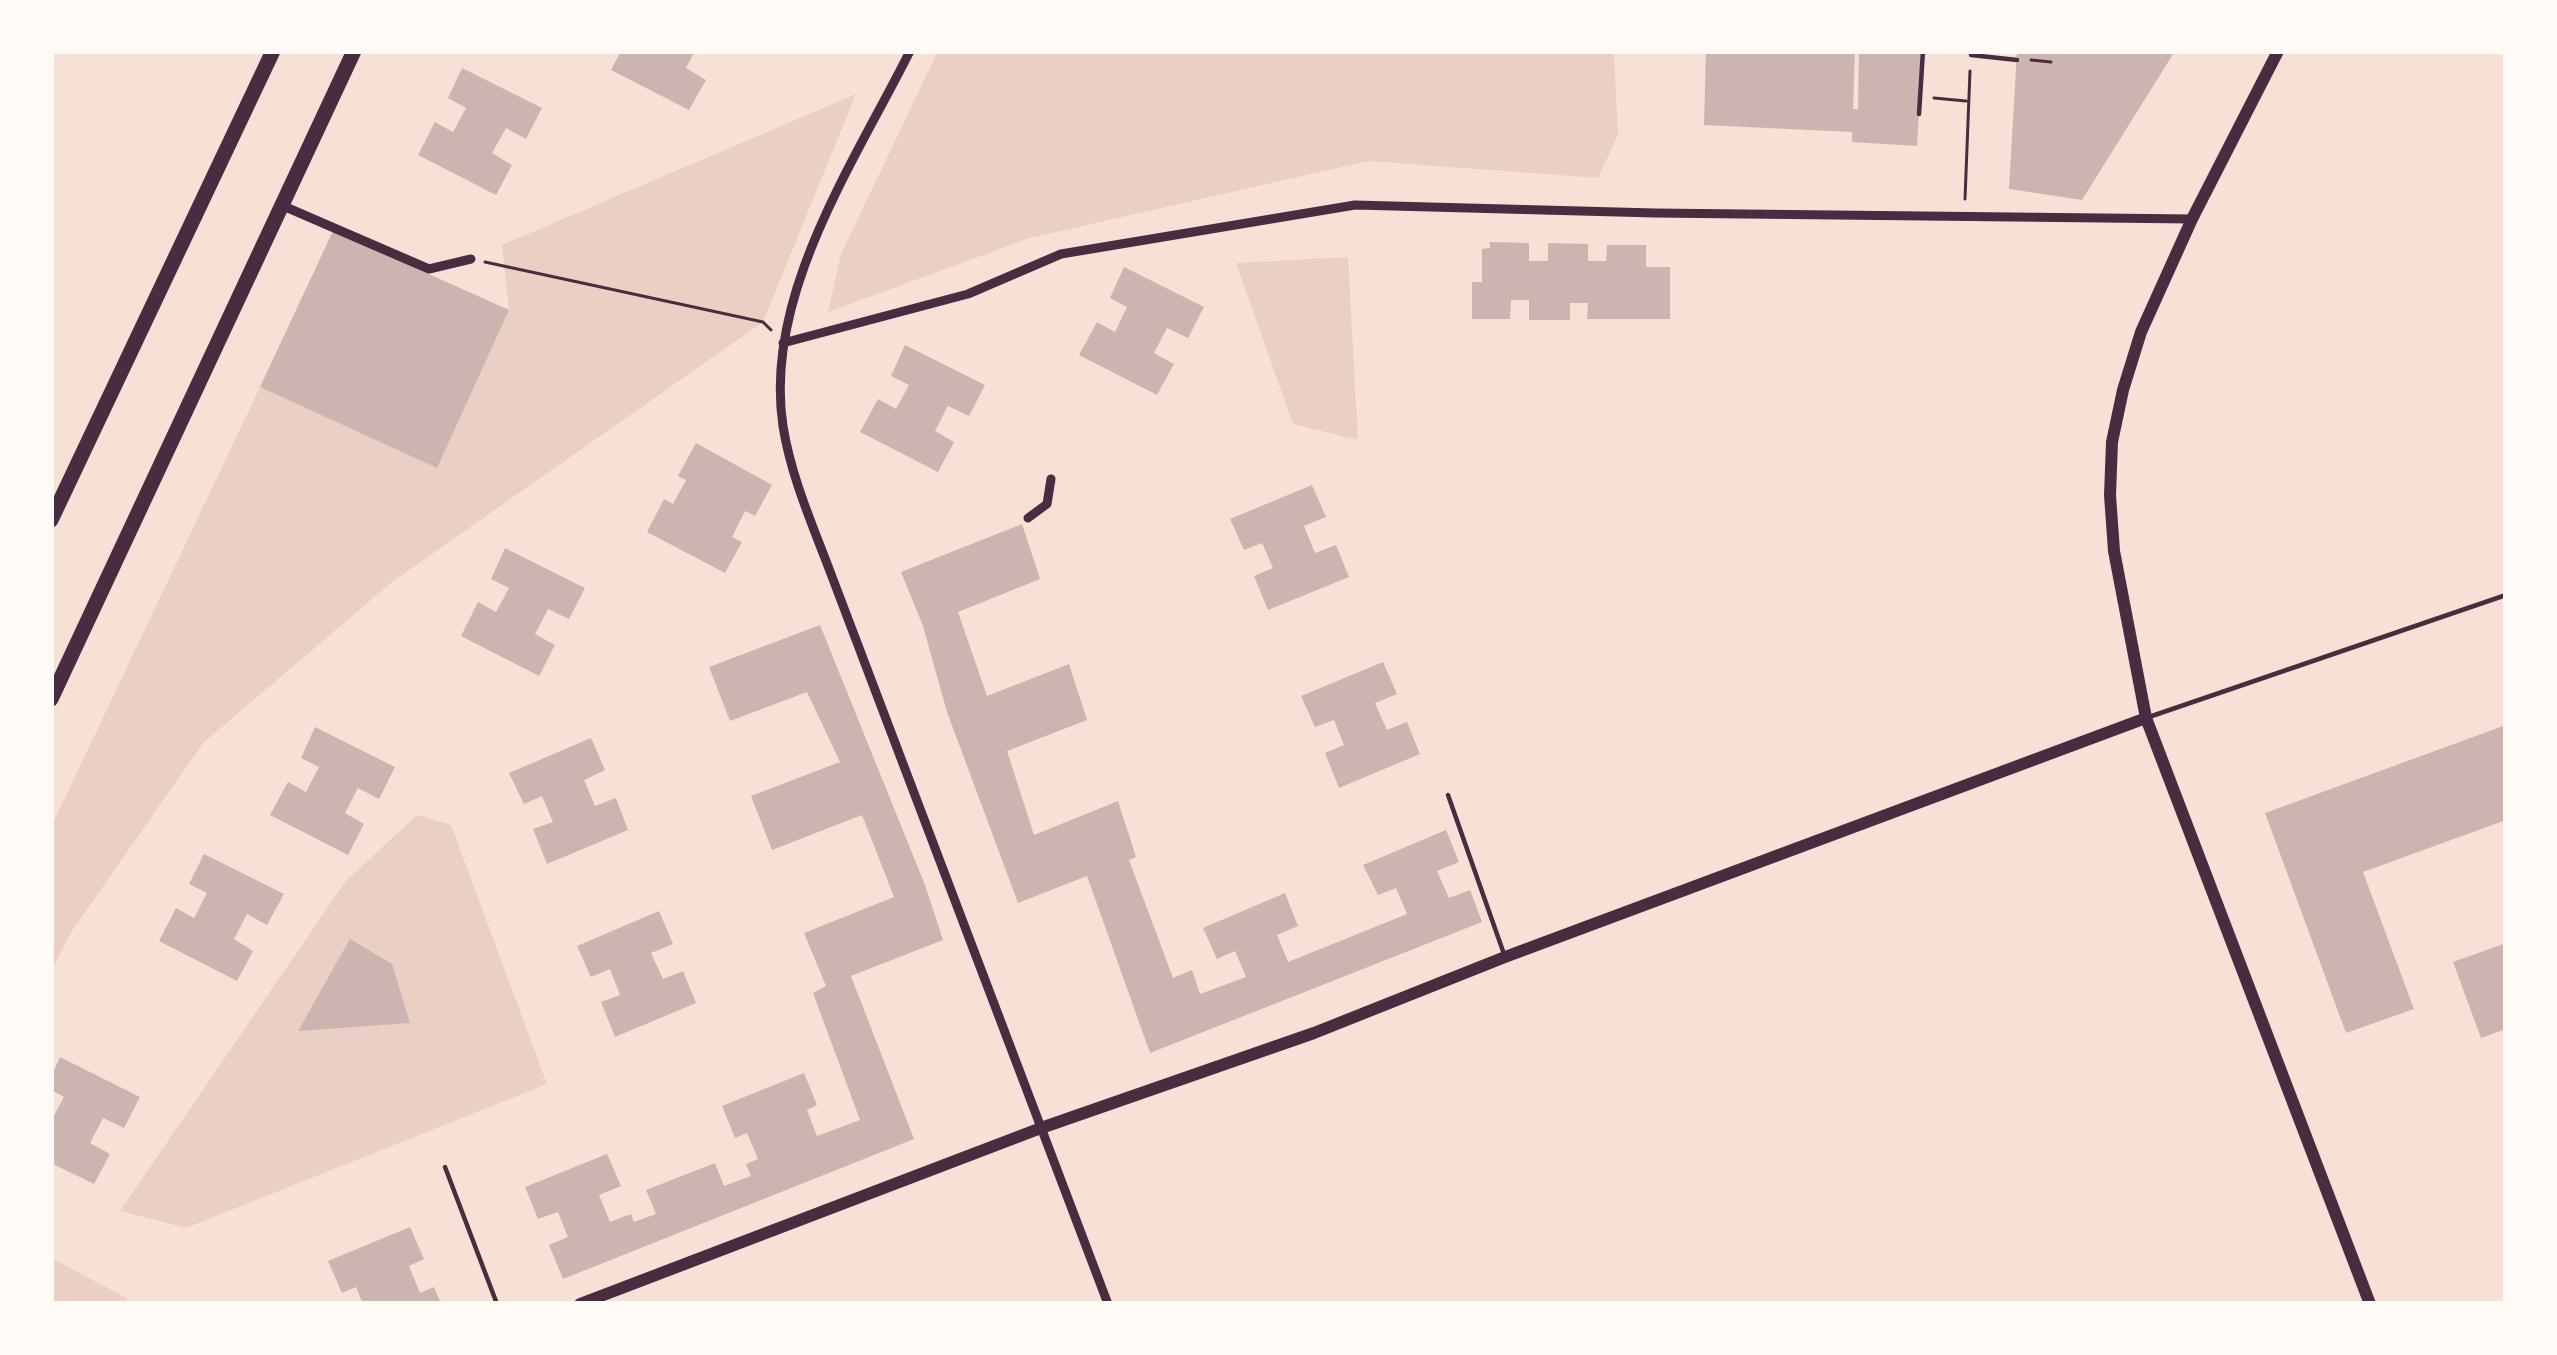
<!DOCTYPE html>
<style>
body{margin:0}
#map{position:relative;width:2557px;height:1355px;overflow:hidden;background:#f7e1d7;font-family:Overpass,sans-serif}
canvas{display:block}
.frame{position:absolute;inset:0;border:54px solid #fffaf5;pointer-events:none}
</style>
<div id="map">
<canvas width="2557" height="1355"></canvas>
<div class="frame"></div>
</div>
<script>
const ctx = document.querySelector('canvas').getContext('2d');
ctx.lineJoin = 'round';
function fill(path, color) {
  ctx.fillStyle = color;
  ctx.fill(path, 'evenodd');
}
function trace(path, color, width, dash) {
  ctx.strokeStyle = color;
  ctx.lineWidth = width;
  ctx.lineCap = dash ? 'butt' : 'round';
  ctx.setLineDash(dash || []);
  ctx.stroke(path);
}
fill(new Path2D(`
 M 938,51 L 1614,51 L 1618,135 L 1598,178 L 1368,161 L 1030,238 L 828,312 L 841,254 Z
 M 856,94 L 763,322 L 392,582 L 203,743 L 70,934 L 51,972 L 51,827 L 260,387 L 437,467 L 509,310 L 502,245 Z
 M 1348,257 L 1358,440 L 1293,424 L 1236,263 Z
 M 417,815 L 451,825 L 547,1084 L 186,1228 L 120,1211 L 345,882 Z
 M 51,1258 L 127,1298 L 127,1304 L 51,1304 Z`), '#ebcfc5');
fill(new Path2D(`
 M 621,51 L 695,51 L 686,68 L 706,80 L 689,110 L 611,70 Z
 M 1706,51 L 1855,51 L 1853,109 L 1858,109 L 1859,51 L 1923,51 L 1917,146 L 1852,142 L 1852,132 L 1704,125 Z
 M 2017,51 L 2175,51 L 2082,200 L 2009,189 Z
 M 462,68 L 542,108 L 526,139 L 506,128 L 492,153 L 512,165 L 496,195 L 418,155 L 435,122 L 453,132 L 466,108 L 448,98 Z
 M 333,231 L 509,310 L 437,468 L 260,387 Z
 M 1490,242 L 1529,243 L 1529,261 L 1548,261 L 1548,243 L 1588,244 L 1588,261 L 1606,261 L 1607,245 L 1646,245 L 1646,267 L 1670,267 L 1670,319 L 1587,319 L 1588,303 L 1570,303 L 1570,320 L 1529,320 L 1529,300 L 1511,300 L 1510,319 L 1472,319 L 1472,282 L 1482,282 L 1482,249 L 1490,248 Z
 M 1124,267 L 1204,307 L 1188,338 L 1167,328 L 1154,353 L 1174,364 L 1157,395 L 1079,355 L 1097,322 L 1115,332 L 1127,307 L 1110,298 Z
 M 905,345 L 985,385 L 969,416 L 948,406 L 935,431 L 954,442 L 938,472 L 860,432 L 878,399 L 896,409 L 909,385 L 891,376 Z
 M 696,443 L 772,485 L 755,516 L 745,511 L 732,537 L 742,542 L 725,573 L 647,532 L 664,499 L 673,504 L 686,480 L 678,476 Z
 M 1312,485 L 1326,517 L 1304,526 L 1315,553 L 1336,545 L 1349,577 L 1268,610 L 1254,576 L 1273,568 L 1262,543 L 1244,550 L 1230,519 Z
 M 1022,524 L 1040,579 L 958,612 L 987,696 L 1069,664 L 1087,720 L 1007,751 L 1034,835 L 1118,801 L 1136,857 L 1129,860 L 1173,978 L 1192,970 L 1200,994 L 1246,977 L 1235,951 L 1217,959 L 1203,928 L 1285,893 L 1298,926 L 1277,935 L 1288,962 L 1407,914 L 1396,888 L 1378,895 L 1363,865 L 1446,830 L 1459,862 L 1437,871 L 1449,898 L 1470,890 L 1482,922 L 1150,1053 L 1087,876 L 1018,903 L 947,712 L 923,626 L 901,572 Z
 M 505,548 L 585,588 L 569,619 L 548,609 L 535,634 L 555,645 L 539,676 L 461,636 L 478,602 L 496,612 L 509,588 L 491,579 Z
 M 820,625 L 925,885 L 943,940 L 851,976 L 914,1139 L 563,1279 L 549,1245 L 568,1237 L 558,1212 L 538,1219 L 525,1187 L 607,1154 L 621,1186 L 599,1195 L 610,1222 L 631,1214 L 634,1222 L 656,1214 L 646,1190 L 715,1163 L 724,1186 L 751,1176 L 746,1164 L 758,1159 L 747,1133 L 735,1138 L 722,1106 L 804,1073 L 817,1105 L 807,1110 L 817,1136 L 860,1120 L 813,993 L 826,986 L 804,933 L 894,897 L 862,815 L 772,850 L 751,796 L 840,762 L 807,692 L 730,721 L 709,667 Z
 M 1383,662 L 1397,694 L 1375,703 L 1387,730 L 1407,722 L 1420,754 L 1339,788 L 1325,753 L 1344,745 L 1334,720 L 1315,727 L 1301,696 Z
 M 2506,725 L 2506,820 L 2363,872 L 2414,1009 L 2346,1033 L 2265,813 Z
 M 315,727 L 395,767 L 379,799 L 358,788 L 345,813 L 364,824 L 348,855 L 270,815 L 288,782 L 306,792 L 319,767 L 301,758 Z
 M 591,738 L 605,770 L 584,780 L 595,806 L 616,798 L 628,830 L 547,864 L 533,829 L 553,822 L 542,796 L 524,804 L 509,773 Z
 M 204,854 L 284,894 L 267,925 L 247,914 L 234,939 L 253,951 L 237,981 L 159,941 L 176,908 L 194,918 L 207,893 L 189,884 Z
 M 659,911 L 673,944 L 651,953 L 663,979 L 683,971 L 696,1003 L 615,1037 L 601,1002 L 620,995 L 610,969 L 591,977 L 577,946 Z
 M 350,939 L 392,964 L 410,1023 L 298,1031 Z
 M 2506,943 L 2506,1029 L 2481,1038 L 2453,962 Z
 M 60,1057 L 140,1097 L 124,1128 L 103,1118 L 90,1143 L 110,1154 L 94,1184 L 51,1163 L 51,1121 L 64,1097 L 51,1090 L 51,1077 Z
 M 410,1227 L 424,1259 L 409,1266 L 420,1293 L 434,1287 L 441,1304 L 363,1304 L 356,1287 L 342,1293 L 328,1261 Z`), '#ccb4b1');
trace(new Path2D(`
 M 2031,60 L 2051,62
 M 1934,98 L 1966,101
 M 1965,199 L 1970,71
 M 485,262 L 763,322 L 771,330`), '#4a2c40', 3);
trace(new Path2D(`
 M 1971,55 L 2017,60
 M 1919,114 L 1923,51
 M 2146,718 L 2506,595
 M 1448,795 L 1504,954
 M 445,1167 L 497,1304`), '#4a2c40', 4.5);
trace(new Path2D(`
 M 910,51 C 854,163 763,296 783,426 C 791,477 813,526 831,574 L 1108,1304
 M 281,205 L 429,269 L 471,259
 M 783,343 L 968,294 L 1061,254 L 1355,205 L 1655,213 L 2192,219
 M 1028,518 L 1047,504 L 1051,479`), '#4a2c40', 9);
trace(new Path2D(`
 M 2278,51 L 2192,219 L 2141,332 L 2123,390 L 2112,442 L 2110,495 L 2114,551 L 2146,718 L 2370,1304
 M 580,1304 L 1041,1128 L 1314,1033 L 1505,957 L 2146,718`), '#4a2c40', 12);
trace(new Path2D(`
 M 51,520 L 273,51
 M 51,699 L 354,51`), '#4a2c40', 15);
</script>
